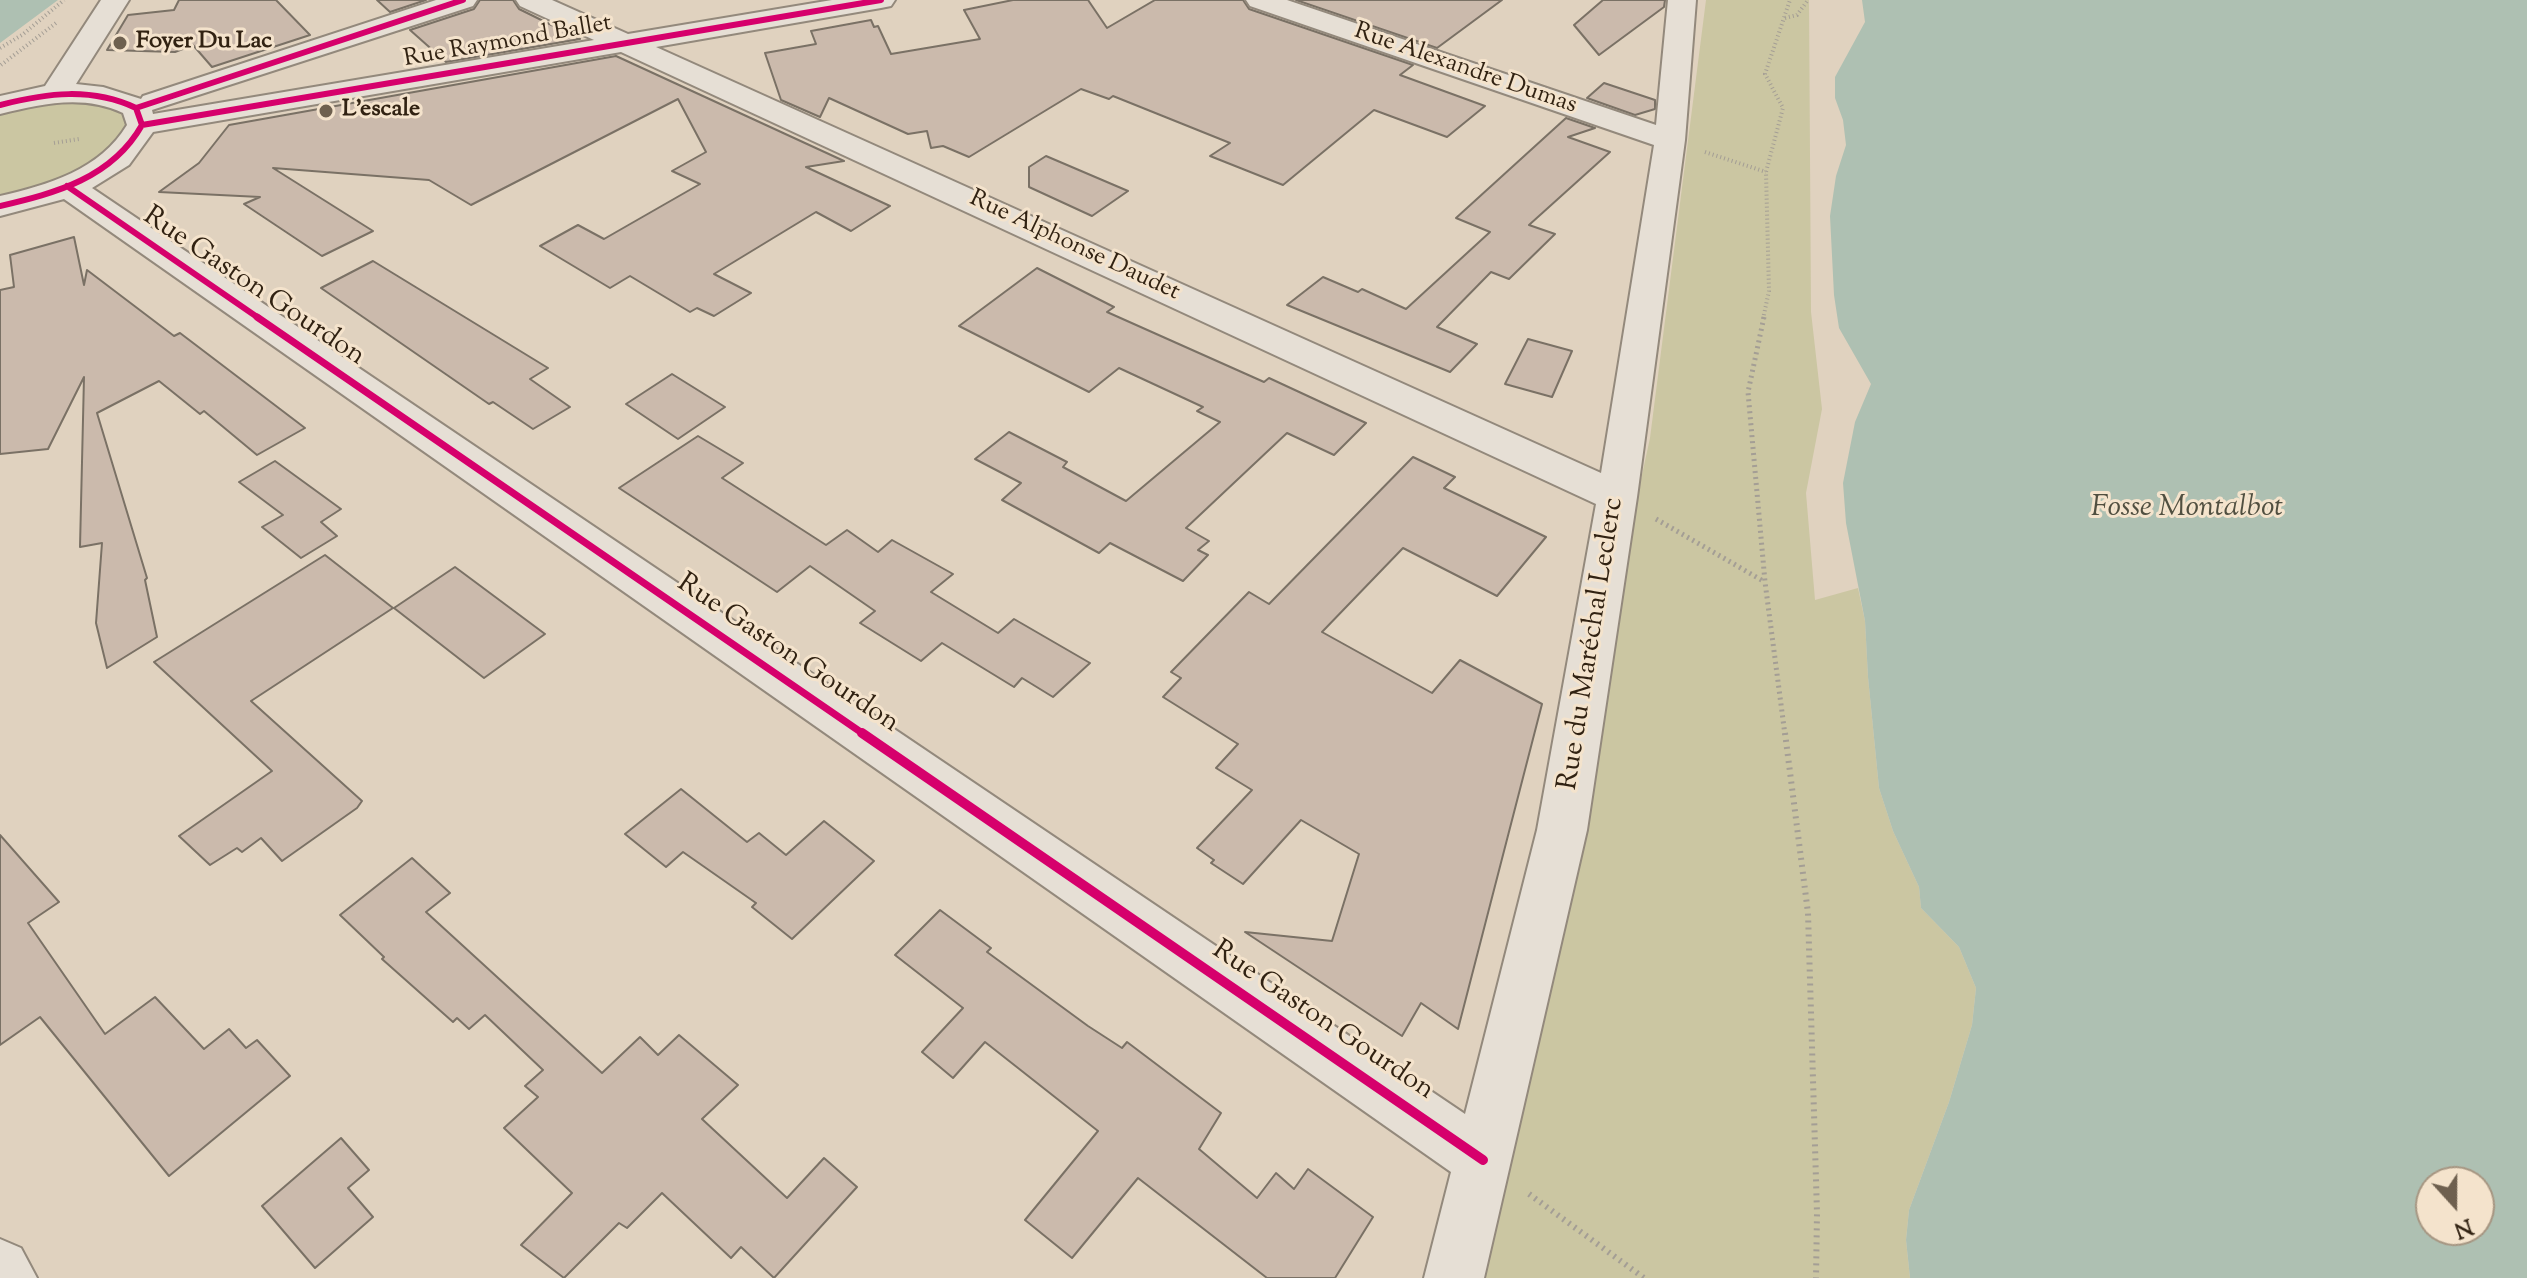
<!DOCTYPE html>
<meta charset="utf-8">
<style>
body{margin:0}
#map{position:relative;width:2527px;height:1278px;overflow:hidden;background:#e0d2bf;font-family:"Sorts Mill Goudy",serif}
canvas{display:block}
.north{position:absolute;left:2415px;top:1166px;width:80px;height:80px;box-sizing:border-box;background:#f4e3cc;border:2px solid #a69682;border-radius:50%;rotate:159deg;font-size:22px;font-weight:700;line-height:32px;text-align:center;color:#312212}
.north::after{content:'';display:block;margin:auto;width:28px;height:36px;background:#6e604f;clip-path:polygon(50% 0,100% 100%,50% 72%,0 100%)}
</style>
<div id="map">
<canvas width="2527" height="1278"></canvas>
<div class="north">N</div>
</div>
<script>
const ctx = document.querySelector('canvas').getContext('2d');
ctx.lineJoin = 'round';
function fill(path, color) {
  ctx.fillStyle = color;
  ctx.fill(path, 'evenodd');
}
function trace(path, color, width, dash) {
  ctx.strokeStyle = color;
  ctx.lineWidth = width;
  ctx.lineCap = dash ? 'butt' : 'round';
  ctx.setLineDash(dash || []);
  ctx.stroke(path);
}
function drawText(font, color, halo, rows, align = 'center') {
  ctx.font = font + ' "Sorts Mill Goudy",serif';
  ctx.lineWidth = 6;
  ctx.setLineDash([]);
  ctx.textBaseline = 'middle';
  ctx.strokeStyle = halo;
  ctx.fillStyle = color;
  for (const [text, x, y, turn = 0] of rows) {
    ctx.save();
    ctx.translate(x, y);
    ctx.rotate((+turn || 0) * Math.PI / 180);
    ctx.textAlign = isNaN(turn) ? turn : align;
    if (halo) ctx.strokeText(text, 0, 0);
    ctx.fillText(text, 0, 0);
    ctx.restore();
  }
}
fill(new Path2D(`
 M 1706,0 L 1809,0 L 1811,312 L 1822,409 L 1806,493 L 1815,600 L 1858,588 L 1865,621 L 1868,677 L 1879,788 L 1893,831 L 1919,887 L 1921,908 L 1959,947 L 1976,988 L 1972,1025 L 1949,1102 L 1909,1210 L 1906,1240 L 1910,1278 L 1467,1278 L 1650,438 Z
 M 80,98 L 123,110 L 129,123 L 108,156 L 48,186 L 0,197 L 0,111 Z`), '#cbc6a2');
fill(new Path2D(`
 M 0,0 L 58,0 L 0,43 Z
 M 1862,0 L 2527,0 L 2527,1278 L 1910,1278 L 1906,1240 L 1909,1210 L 1949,1102 L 1972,1025 L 1976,988 L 1959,947 L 1921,908 L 1919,887 L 1893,831 L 1879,788 L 1868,677 L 1865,621 L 1846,523 L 1843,483 L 1855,422 L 1871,384 L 1839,328 L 1834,295 L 1830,216 L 1836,176 L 1846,145 L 1843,120 L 1835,98 L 1835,77 L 1865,22 ZM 2479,1182 L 2479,1230 L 2431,1230 L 2431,1182 Z`), '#aec0b2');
const building = new Path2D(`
 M 179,0 L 276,0 L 310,35 L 212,67 L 193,45 L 175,52 L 107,50 L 128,15 L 174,10 Z
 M 377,0 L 426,0 L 390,12 Z
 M 480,0 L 513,0 L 519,9 L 580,39 L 446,62 L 410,30 L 474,9 Z
 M 1013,0 L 1088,0 L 1107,28 L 1155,0 L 1243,0 L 1249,9 L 1413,65 L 1400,75 L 1485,106 L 1447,137 L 1374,110 L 1283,185 L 1210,156 L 1230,143 L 1113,96 L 1109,99 L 1081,89 L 969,157 L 943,146 L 931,148 L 927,131 L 908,134 L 829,98 L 820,117 L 781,100 L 765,53 L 816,44 L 811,31 L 871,20 L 874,27 L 878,26 L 891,54 L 980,39 L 964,10 Z
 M 1296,0 L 1502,0 L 1437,48 Z
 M 1603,0 L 1665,0 L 1664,7 L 1599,55 L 1574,25 Z
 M 616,56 L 844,161 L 806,167 L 890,206 L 851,231 L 816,212 L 714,274 L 751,293 L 714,316 L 697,308 L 690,312 L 630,276 L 610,288 L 540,246 L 578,225 L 604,239 L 700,184 L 672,171 L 706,152 L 678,99 L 471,205 L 429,180 L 273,168 L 373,231 L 322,256 L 244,204 L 260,197 L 159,192 L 199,163 L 229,125 Z
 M 1604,83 L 1655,100 L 1655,109 L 1635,115 L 1587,98 Z
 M 1566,118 L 1595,128 L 1568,137 L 1610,152 L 1529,225 L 1555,234 L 1509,279 L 1491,272 L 1437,327 L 1477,344 L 1450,372 L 1287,305 L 1323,277 L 1358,292 L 1362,289 L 1406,309 L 1490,232 L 1456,218 Z
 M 1046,156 L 1128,191 L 1092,216 L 1029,187 L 1029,167 Z
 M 74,237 L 84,285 L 87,270 L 174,336 L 180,333 L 305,428 L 257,455 L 204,411 L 200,414 L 159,381 L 97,413 L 147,578 L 145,580 L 157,637 L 107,668 L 96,623 L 102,543 L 80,547 L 84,377 L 48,449 L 0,454 L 0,290 L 14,287 L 10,255 Z
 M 373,261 L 548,368 L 530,379 L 570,407 L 533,429 L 493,402 L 489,404 L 321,288 Z
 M 1037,268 L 1114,307 L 1107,312 L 1264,382 L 1269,378 L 1366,423 L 1334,455 L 1287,433 L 1186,528 L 1209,541 L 1198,550 L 1208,555 L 1183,581 L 1110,543 L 1099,553 L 1002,500 L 1021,483 L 975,459 L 1009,432 L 1067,462 L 1063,467 L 1126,501 L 1220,422 L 1197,411 L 1203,407 L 1119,368 L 1089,392 L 959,326 Z
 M 1528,339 L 1572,351 L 1552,397 L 1505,384 Z
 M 672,374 L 725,407 L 678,439 L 626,404 Z
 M 698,436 L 743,463 L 722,478 L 826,545 L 847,530 L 878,552 L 892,540 L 953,574 L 931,592 L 998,633 L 1014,619 L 1090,663 L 1053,697 L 1022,678 L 1014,687 L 942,643 L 921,661 L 860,623 L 875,611 L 810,566 L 777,592 L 619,488 Z
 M 1413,457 L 1455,477 L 1444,488 L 1546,537 L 1497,596 L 1403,548 L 1322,632 L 1432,693 L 1460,660 L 1542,704 L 1458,1029 L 1421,1003 L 1402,1036 L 1245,932 L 1332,941 L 1359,854 L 1301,820 L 1243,884 L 1211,863 L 1214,860 L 1197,848 L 1252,790 L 1216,768 L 1238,744 L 1163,697 L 1181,678 L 1171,672 L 1249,592 L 1269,604 Z
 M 275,461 L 341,509 L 321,522 L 337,536 L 301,558 L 262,527 L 283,515 L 239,482 Z
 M 325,555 L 393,608 L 251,701 L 362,801 L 357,808 L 282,861 L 261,838 L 242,852 L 237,848 L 210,865 L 179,836 L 272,771 L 154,662 Z
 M 455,567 L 545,634 L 484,678 L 394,608 Z
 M 681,789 L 747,842 L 759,833 L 786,855 L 824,821 L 874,861 L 792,939 L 752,907 L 756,903 L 683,852 L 666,867 L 625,834 Z
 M 0,835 L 59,902 L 28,923 L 105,1034 L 155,997 L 204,1049 L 229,1029 L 246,1048 L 257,1040 L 290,1076 L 169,1176 L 40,1017 L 0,1045 Z
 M 412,858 L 450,893 L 426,912 L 602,1073 L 640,1037 L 658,1055 L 679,1035 L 738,1085 L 702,1119 L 787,1198 L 824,1158 L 857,1187 L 774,1278 L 741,1247 L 731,1258 L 662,1193 L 627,1228 L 619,1223 L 564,1278 L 521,1245 L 572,1193 L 504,1128 L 538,1097 L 525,1086 L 543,1070 L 485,1015 L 469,1029 L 457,1018 L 453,1022 L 382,959 L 384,957 L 340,915 Z
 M 940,910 L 991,948 L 987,952 L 1088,1026 L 1122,1048 L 1127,1042 L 1221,1113 L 1199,1149 L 1257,1198 L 1276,1173 L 1294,1189 L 1308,1169 L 1373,1217 L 1335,1278 L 1267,1278 L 1138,1178 L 1072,1258 L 1025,1220 L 1098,1131 L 985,1042 L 953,1078 L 922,1052 L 963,1008 L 895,955 Z
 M 341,1138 L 369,1170 L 348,1188 L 373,1217 L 315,1268 L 262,1206 Z`);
fill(building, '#cbbaac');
trace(building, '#7a7165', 2);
const street = new Path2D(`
 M 101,0 L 129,0 L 76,84 L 103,87 L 141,99 L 143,96 L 436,0 L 477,0 L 473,6 L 152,110 L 153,114 L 594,40 L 520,6 L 516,0 L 552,0 L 628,34 L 832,0 L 895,0 L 891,6 L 881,8 L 656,47 L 1601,473 L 1654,145 L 1250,6 L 1246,0 L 1287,0 L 1656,125 L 1668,0 L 1696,0 L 1685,140 L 1637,497 L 1587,830 L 1484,1278 L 1424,1278 L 1451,1172 L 64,199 L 0,216 L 0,196 C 48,185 100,170 127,125 L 123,113 C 83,94 41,104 0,114 L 0,96 L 45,86 ZM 621,52 L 1596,504 L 1537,830 L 1465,1114 L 92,188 L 129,165 L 153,132 Z
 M 0,1239 L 21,1248 L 37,1278 L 0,1278 Z`);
trace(street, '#93897c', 4);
trace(new Path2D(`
 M 1785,18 L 1797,15 L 1808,0
 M 0,48 L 22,35 L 64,0
 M 1,65 L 56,23
 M 54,143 L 79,139
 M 1705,152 L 1766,172
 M 1763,319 L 1769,291 L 1766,172 L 1783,108 L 1765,74 L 1790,0`), '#a49e95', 4, [1, 3]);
trace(new Path2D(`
 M 1764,317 L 1748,392 L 1765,582 L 1785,735
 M 1656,519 L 1765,582`), '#a49e95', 5, [2, 4]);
trace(new Path2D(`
 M 1785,733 L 1808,913 L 1817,1213 L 1816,1278
 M 1529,1194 L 1644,1278`), '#a49e95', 6, [2, 5]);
fill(street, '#e6dfd5');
trace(new Path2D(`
 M 0,105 C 47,93 91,87 136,108 L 142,125 C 112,178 56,193 0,206
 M 136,108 L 463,0
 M 142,125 L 881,0
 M 67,186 L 260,319`), '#d6006c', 6);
trace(new Path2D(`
 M 257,317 L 865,735`), '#d6006c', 7);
trace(new Path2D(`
 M 862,733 L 1483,1160`), '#d6006c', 10);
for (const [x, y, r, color] of [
 [120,43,8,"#6e604f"],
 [326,111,8,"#6e604f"]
]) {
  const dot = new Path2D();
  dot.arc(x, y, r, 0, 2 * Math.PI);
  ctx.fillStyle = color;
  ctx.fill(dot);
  trace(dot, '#f4e3cc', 3);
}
drawText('bold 24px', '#312212', '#f4e3cc', [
 ["Foyer Du Lac",136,43],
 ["L'escale",342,111]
], 'left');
drawText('24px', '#312212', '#f4e3cc', [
 ["Rue Raymond Ballet",508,43,-10],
 ["Rue Alexandre Dumas",1465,70,19],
 ["Rue Alphonse Daudet",1074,247,25]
]);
drawText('28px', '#312212', '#f4e3cc', [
 ["Rue Gaston Gourdon",253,288,34],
 ["Rue du Maréchal Leclerc",1593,644,-81],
 ["Rue Gaston Gourdon",787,655,34],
 ["Rue Gaston Gourdon",1322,1022,34]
]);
drawText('italic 30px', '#504f40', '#f4e3cc', [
 ["Fosse Montalbot",2187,510]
]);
</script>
